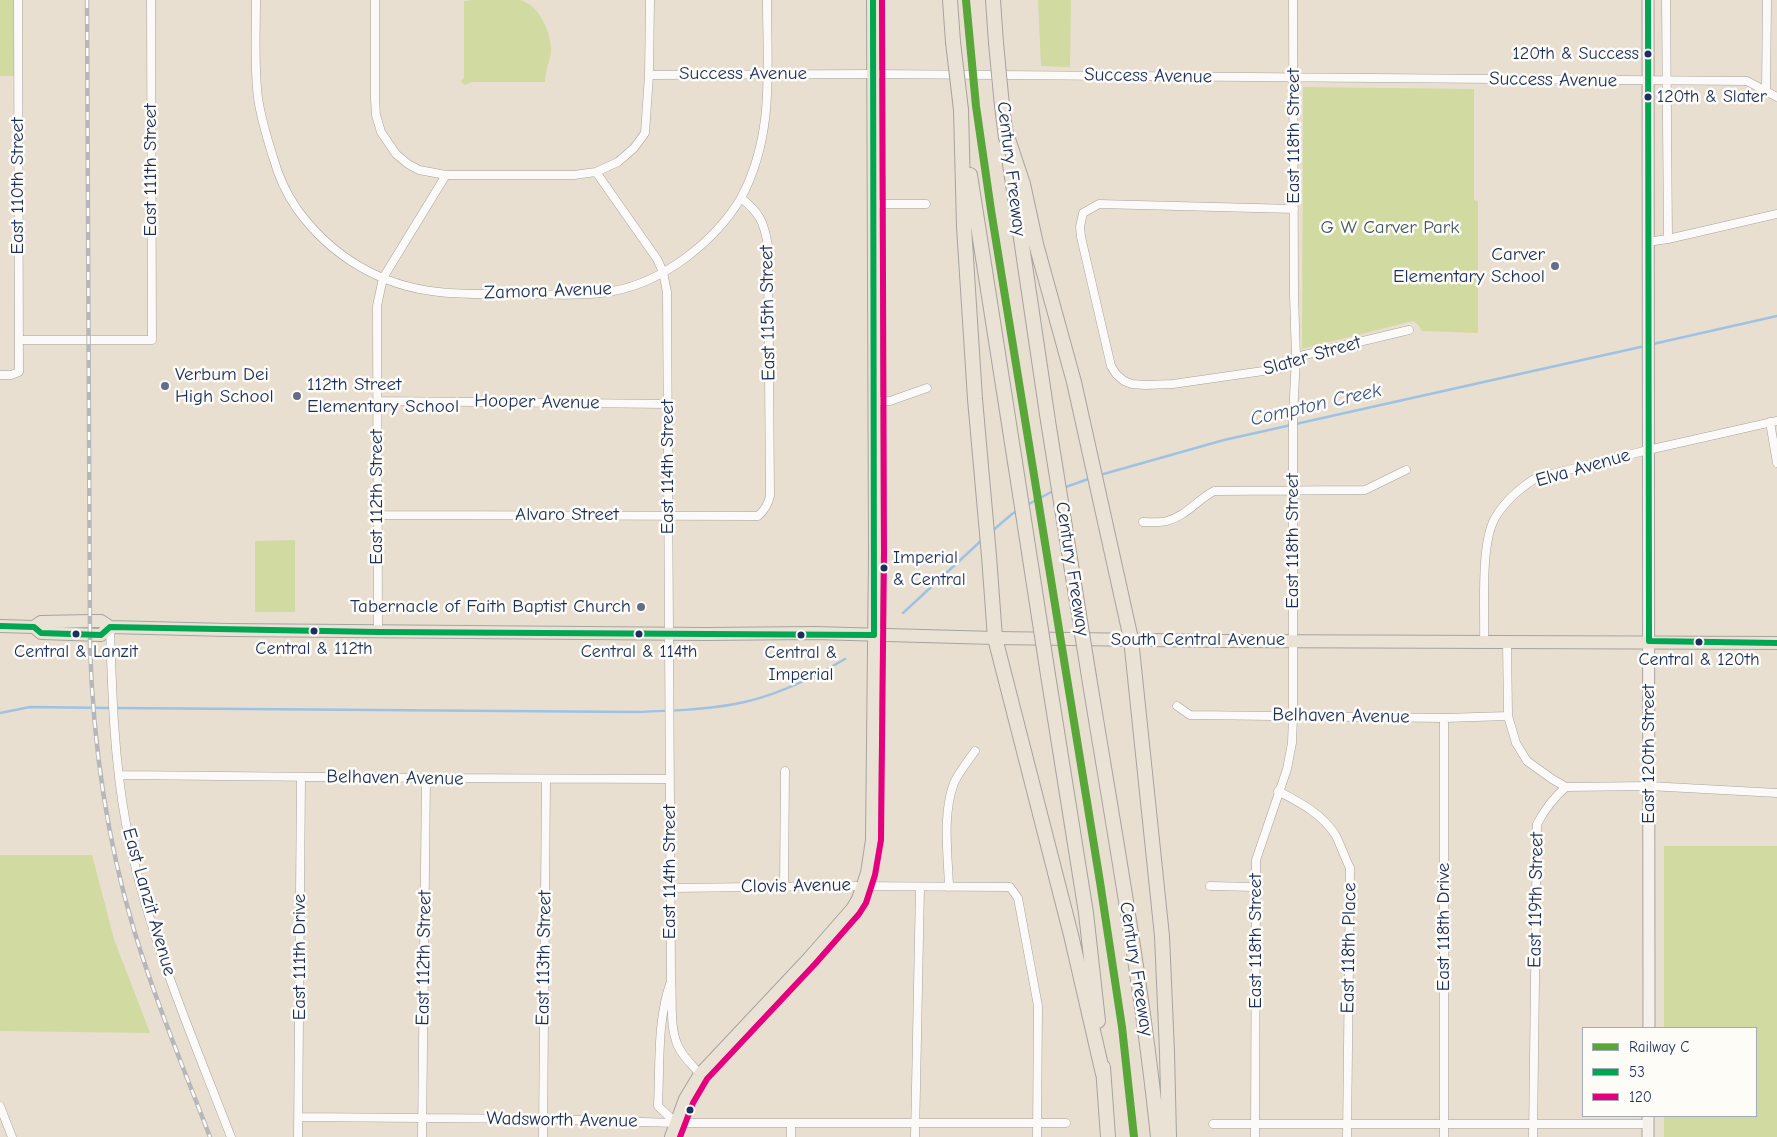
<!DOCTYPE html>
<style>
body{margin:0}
#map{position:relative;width:1777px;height:1137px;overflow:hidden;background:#e8dfd0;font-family:"Comic Neue",sans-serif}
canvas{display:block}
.legend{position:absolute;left:1582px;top:1027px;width:175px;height:90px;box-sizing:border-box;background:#fdfcf7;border:1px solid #a3aaba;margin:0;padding:6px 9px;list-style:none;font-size:15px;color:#1b2f5e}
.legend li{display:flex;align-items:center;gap:10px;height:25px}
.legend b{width:25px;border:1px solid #a3aaba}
</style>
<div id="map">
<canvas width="1777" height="1137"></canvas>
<ul class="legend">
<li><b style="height:6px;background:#58a738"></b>Railway C</li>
<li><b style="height:6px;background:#00a651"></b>53</li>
<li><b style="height:6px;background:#e5007d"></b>120</li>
</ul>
</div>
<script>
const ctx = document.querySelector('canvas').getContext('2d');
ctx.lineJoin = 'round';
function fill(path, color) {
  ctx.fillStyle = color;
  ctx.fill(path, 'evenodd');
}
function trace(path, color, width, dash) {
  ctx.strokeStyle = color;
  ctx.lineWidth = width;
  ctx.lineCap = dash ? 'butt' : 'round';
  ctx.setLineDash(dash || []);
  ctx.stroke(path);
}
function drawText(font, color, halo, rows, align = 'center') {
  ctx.font = font + ' "Comic Neue",sans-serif';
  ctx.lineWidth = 5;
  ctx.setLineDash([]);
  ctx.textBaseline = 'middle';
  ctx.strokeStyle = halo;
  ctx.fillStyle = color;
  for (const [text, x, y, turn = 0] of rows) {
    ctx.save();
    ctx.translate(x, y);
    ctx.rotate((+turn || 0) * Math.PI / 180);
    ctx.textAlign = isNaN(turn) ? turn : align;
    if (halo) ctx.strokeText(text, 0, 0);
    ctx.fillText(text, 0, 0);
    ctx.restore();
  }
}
fill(new Path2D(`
 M 0,0 L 14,0 L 15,76 L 0,76 Z
 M 473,0 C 485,0 508,0 520,0 C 539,4 552,34 551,51 C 550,62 545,71 545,82 L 472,82 L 464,85 L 461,81 L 464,78 L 464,1 Z
 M 1038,0 L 1071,0 L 1070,67 L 1041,66 Z
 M 1303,87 L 1474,89 L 1474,200 L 1478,201 L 1478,333 L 1422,331 L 1419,326 L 1413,321 L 1302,349 Z
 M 295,540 L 295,612 L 255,612 L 255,541 Z
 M 1664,846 L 1777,846 L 1777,1137 L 1664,1137 L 1664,1116 L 1756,1116 L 1756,1028 L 1664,1028 Z
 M 0,855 L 92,855 L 114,939 L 150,1033 L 0,1031 Z`), '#d1dba1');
trace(new Path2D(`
 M 1653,344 L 1777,316
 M 1100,475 L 1224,440 L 1645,346
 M 1063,488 L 1091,478
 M 1027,505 L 1055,490
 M 991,532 L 1012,514 L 1018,510
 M 903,613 L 983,539
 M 116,708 L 635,712 C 669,711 702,710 735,704 C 774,697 811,679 845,659
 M 0,713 L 30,707 L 110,708`), '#9ec2e4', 2.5);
const street = new Path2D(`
 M 256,0 C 256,33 254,66 258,98 C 261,119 267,138 273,157 C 278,175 286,193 297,209 C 331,256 380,286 439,292 C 464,295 490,294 515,294 C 547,294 581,297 613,291 C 664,282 715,241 741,198
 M 375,0 L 375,99 L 376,115 L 381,132 L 396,154 L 408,164 L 419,170 L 446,175 L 383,278 L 377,306 L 378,632
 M 650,0 L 649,75 L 645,133 L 634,148 L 618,162 L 596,172 L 657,259 L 663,272 L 667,292 L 671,979 C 673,1001 669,1026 678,1046 C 683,1057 692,1065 700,1074
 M 1666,0 L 1668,239
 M 649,75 L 873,74 L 1747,81 L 1777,97
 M 1766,90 L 1767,0
 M 446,175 L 574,175 L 596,172
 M 874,204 L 926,204
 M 1294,209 L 1099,204 L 1083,213 L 1080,227 L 1081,237 L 1111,366 L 1116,374 L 1124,381 L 1132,384 L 1145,385 L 1173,384 L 1284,368 L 1296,357 L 1409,330
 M 1647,242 L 1668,239 L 1777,214
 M 19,340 L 152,340 L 151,0
 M 0,375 L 11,375 L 19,372 L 18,0
 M 377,401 L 668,404
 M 874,401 L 890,401 L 927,388
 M 1770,422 L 1777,463
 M 377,515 L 758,516 C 765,510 768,505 770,496 L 768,246 C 764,222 760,213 741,198 C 775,134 767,69 767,0
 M 1143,522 C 1151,522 1160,523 1167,521 C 1186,516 1197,500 1214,491 L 1365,490 L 1406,470
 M 110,627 C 112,693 114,759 126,824 C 146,931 192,1036 231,1137
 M 1484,641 C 1485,610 1480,544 1495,518 C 1505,501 1520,488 1536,478 L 1648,450 L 1777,421
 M 1507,641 L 1508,716 L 1516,743 L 1527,761 L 1552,779 L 1566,787 L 1649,786 L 1777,793
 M 1177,706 L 1190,715 L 1444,718 L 1508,716
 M 120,775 L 426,778 L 670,779
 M 1278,791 C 1299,802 1323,814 1336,836 C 1341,846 1345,858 1350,868 L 1347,1137
 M 784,886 L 785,771
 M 1210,886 L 1256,887
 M 949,887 C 948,854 942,815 954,783 C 959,772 968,761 975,751
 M 671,888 L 843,886 L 1010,887 L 1018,898 L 1038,1006 L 1037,1137
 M 670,984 C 657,1022 660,1066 658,1106 L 676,1123
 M 0,1106 L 12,1137
 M 299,1117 L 543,1119 L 676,1123 L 1066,1123
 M 1213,1124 L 1648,1124
 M 298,1137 L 301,777
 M 422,1137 L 426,778
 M 543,1137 L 546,779
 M 791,1137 L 791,1123
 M 915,1137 L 920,887
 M 1255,1137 L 1256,860 L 1287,769 L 1292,743 L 1293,716 L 1293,416 L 1296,357 L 1294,295 L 1293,0
 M 1444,1137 L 1444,718
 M 1533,1137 L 1537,824 C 1545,809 1553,798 1566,787`);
const secondary = new Path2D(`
 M 1648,0 L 1649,1028
 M 1648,1116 L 1648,1137`);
const primary = new Path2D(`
 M 0,626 L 34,627 L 41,622 L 91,621 L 101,621 L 110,627 L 228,630 L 705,634 L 814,633 L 995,638 L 1223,641 L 1777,643
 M 34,627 L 41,633 L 101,635 L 110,627
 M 671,1137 L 685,1099 L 700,1074 L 809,958 L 852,909 L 858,899 L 867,873 L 872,840 L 875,552 L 873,0`);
const highway = new Path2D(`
 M 950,0 L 953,42
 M 993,0 L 996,43
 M 1002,106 L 1006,138
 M 961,110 L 964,227 L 975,399 L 989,556 L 995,638 L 1071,935 L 1103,1074
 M 1005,130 L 1023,184 L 1036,244 L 1074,382 L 1131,639 L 1162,936 L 1167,1052 L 1169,1137
 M 1010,164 L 1048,421
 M 970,175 L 1015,462
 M 1048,675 L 1086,913 L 1098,1021
 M 1089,677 C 1114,830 1142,983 1158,1137
 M 1103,1067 L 1108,1137`);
trace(street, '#a6a3a0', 9);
trace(secondary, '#a6a3a0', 13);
trace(primary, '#a6a3a0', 14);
trace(highway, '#a6a3a0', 16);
trace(street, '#fcfaf8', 8);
trace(secondary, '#f5f1ea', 11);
trace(primary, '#ebe2d6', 12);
trace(highway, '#ebe2d6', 14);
const rail = new Path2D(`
 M 87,0 L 90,646 C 93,742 106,837 134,930 C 155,1000 184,1069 210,1137`);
trace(rail, '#b6b7ba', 4.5);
trace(rail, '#fdfcf7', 2.5, [8]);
const highwayBridge = new Path2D(`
 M 953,42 L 961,110
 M 996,43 L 1002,106
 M 1048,421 L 1089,677
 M 1015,462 L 1048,675`);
trace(highwayBridge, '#a6a3a0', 16, []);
trace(highwayBridge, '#ebe2d6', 14);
trace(new Path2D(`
 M 873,0 L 874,635
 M 1648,0 L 1649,641
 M 0,626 L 34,627 L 41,633 L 101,635 L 110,627 L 378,632 L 874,635
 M 1649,641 L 1777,643`), '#00a651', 6);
trace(new Path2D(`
 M 680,1137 L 693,1103 L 707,1079 L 815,964 L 859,914 L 866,903 L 875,875 L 881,840 L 884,552 L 882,0`), '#e5007d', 6);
trace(new Path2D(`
 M 966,0 L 976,106 L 991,210 L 1100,882 L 1122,1027 L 1134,1137`), '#58a738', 8);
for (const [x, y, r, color] of [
 [1648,54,4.5,"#1b2f5e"],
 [1648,97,4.5,"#1b2f5e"],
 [1555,266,5,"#636d86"],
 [165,386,5,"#636d86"],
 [297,396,5,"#636d86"],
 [884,568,4.5,"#1b2f5e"],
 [641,607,5,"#636d86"],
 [314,631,4.5,"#1b2f5e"],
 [76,634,4.5,"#1b2f5e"],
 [639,634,4.5,"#1b2f5e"],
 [801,635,4.5,"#1b2f5e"],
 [1699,642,4.5,"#1b2f5e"],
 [690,1110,4.5,"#1b2f5e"]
]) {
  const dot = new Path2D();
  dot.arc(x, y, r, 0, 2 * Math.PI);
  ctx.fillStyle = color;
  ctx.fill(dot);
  trace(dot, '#fdfcf7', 2);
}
drawText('18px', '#1b2f5e', '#fdfcf7', [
 ["120th & Success",1639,54,"right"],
 ["120th & Slater",1657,97,"left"],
 ["Imperial",893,558,"left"],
 ["& Central",893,580,"left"],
 ["Central & 112th",314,649],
 ["Central & Lanzit",76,652],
 ["Central & 114th",639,652],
 ["Central &",801,653],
 ["Imperial",801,675],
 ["Central & 120th",1699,660]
]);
drawText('19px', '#1b2f5e', '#fdfcf7', [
 ["Success Avenue",743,74],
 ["Success Avenue",1148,76,1],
 ["Success Avenue",1553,80,1],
 ["East 118th Street",1294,136,-90],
 ["Century Freeway",1011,169,83],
 ["East 111th Street",151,170,-90],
 ["East 110th Street",18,186,-90],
 ["Zamora Avenue",548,291,-2],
 ["East 115th Street",768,313,-91],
 ["Slater Street",1312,356,-16],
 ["Hooper Avenue",537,402,1],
 ["East 114th Street",668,467,-90],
 ["Elva Avenue",1583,468,-16],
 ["East 112th Street",377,497,-90],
 ["Alvaro Street",567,515],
 ["East 118th Street",1293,541,-90],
 ["Century Freeway",1072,569,81],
 ["South Central Avenue",1198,640],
 ["Belhaven Avenue",1341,716,1],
 ["East 120th Street",1649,754,-90],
 ["Belhaven Avenue",395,778,1],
 ["East 114th Street",670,872,-90],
 ["Clovis Avenue",796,886,-1],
 ["East 119th Street",1536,900,-89],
 ["East Lanzit Avenue",149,902,74],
 ["East 118th Drive",1444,927,-90],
 ["East 118th Street",1256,941,-90],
 ["East 118th Place",1349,948,-89],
 ["East 111th Drive",300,957,-90],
 ["East 112th Street",424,958,-89],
 ["East 113th Street",544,958,-89],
 ["Century Freeway",1136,969,81],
 ["Wadsworth Avenue",562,1120,1]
]);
drawText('19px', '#445965', '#fdfcf7', [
 ["G W Carver Park",1390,228]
]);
drawText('19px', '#1b2f5e', '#fdfcf7', [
 ["Carver",1545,255],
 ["Elementary School",1545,277],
 ["Verbum Dei",175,375,"left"],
 ["High School",175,397,"left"],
 ["112th Street",307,385,"left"],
 ["Elementary School",307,407,"left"],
 ["Tabernacle of Faith Baptist Church",631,607]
], 'right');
drawText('italic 20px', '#395789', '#fdfcf7', [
 ["Compton Creek",1316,405,-13]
]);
</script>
